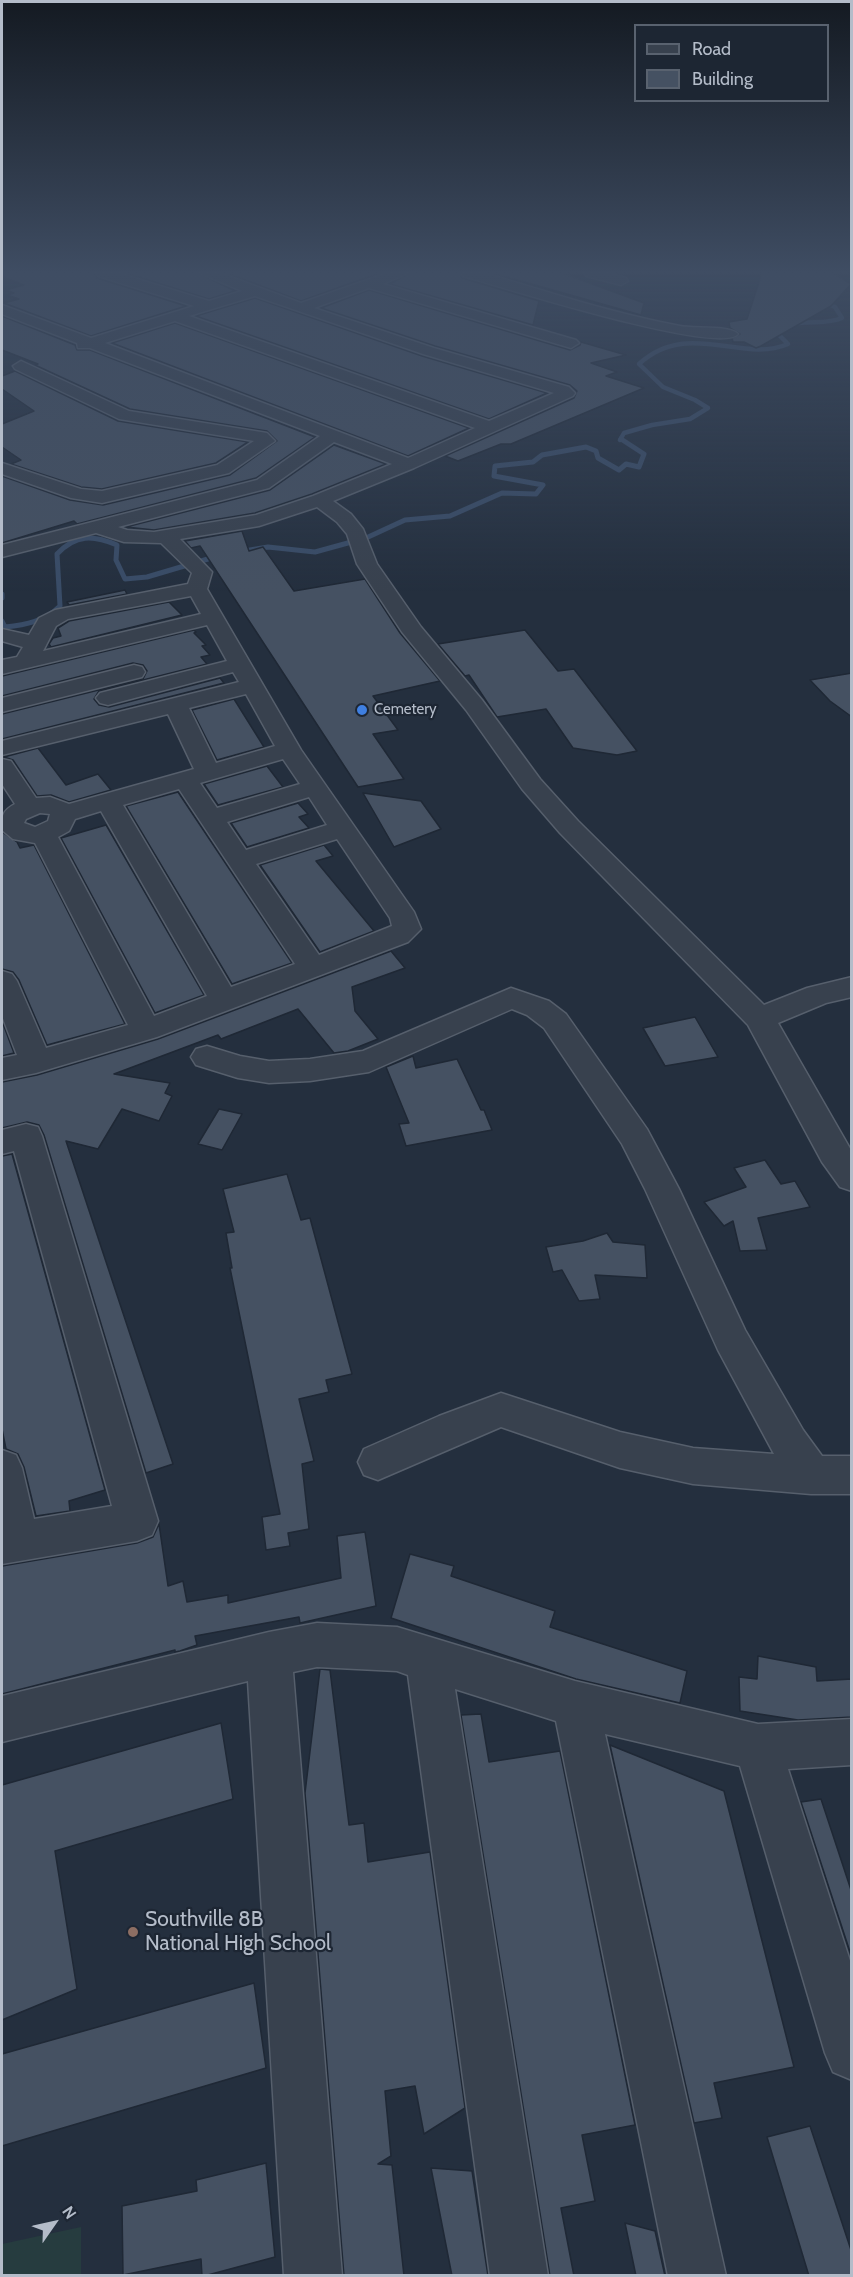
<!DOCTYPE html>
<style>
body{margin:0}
#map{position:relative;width:853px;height:2277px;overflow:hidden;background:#242f3e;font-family:Cabin,sans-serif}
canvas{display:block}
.frame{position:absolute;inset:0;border:3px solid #b4bcc9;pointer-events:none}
.legend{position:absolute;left:634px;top:24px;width:195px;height:78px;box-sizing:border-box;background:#1d2633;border:2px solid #59626f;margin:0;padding:8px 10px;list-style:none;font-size:18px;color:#b4bcc9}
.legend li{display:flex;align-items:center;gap:12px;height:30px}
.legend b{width:30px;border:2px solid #59626f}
.north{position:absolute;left:24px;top:2193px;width:60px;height:60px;-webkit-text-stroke:4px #1d2633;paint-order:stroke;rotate:56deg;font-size:16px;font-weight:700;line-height:24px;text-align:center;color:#b4bcc9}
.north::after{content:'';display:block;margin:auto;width:21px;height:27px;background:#b4bcc9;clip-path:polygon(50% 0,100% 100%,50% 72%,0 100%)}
</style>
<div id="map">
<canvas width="853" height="2277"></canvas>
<div class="frame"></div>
<ul class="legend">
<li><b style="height:8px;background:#38414e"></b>Road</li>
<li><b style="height:16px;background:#455162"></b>Building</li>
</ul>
<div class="north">N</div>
</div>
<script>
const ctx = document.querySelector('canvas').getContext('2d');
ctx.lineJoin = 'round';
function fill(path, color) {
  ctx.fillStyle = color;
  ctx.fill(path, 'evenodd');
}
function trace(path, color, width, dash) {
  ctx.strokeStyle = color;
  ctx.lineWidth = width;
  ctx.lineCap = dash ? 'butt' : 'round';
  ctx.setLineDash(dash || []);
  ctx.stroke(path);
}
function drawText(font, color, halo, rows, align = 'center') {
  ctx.font = font + ' Cabin,sans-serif';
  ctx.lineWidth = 4.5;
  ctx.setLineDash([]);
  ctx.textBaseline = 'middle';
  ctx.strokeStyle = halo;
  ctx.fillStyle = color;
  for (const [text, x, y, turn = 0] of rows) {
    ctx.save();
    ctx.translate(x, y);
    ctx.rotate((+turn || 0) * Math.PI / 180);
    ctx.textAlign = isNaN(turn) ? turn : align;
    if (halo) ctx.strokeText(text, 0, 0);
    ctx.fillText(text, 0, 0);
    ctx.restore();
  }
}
fill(new Path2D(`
 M 81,2227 L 81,2275 L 2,2275 L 2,2244 Z`), '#263c3f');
trace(new Path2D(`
 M 620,440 L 624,433 L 652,425 L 690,419 L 708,408 L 695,400 L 663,387 L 639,364 C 688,319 742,364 788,344 L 777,333 C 792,316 823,327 842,318 L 835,307 L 820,301`), '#394c67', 4.5);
trace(new Path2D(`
 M 238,552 L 268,547 L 315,552 L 366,538 L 405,520 L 450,516 L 502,493 L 536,494 L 543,485 L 494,476 L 495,466 L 533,462 L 542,455 L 586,447 L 596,451 L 598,458 L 619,470 L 626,464 L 639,467 L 644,454 L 621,439
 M 2,594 L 2,598
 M 2,621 L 5,627 C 26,625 45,621 60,606 L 57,554 C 76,534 93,535 117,545 L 116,560 L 125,579 L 147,577 L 218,556`), '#394c67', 5);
const building = new Path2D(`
 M 4,273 L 94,273 L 97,278 L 186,306 L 91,336 L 4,303 L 19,299 L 7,295 L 14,293 L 6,290 L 24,285 L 3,277 Z
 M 126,273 L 198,273 L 235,291 L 209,299 Z
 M 227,273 L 379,273 L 301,301 Z
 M 410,273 L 459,273 L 462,278 L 539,301 L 533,325 L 390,284 Z
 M 493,273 L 562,273 L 644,303 L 641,315 Z
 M 762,273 L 833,273 L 851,284 L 831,306 L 761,346 L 756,348 L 744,342 L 733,342 L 732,338 L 740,334 L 730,328 L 729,322 L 747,319 Z
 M 369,290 L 570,350 L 580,345 L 581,342 L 626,355 L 591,363 L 617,372 L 606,376 L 644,388 L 511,444 L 501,444 L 458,461 L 445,456 L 574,398 L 577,391 L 570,385 L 435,346 L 321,308 Z
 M 255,298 L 422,356 L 547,393 L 489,419 L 196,316 Z
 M 2,316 L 75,345 L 77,350 L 90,350 L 315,437 L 256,478 L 77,524 L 74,521 L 2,543 L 2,476 L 70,500 L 103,505 L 230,475 L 277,441 L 267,431 L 130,409 L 35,365 L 38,364 L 2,350 Z
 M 175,323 L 469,428 L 408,456 L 112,343 Z
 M 15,371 L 118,421 L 248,442 L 216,463 L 102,489 L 81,487 L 11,464 L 21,460 L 2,447 L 2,424 L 34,411 L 2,389 L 2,376 Z
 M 334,445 L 386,464 L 312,494 L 255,513 L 154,530 L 126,527 L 270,490 Z
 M 242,531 L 249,551 L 263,547 L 294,591 L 365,579 L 400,633 L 440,681 L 373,696 L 398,730 L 373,734 L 404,779 L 358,787 L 200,546 L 191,548 L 185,541 Z
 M 125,590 L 127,594 L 69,605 L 67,602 Z
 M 169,602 L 182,615 L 51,647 L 49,644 L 53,638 L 61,636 L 58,628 L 69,621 Z
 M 194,630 L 196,632 L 194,633 L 206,645 L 202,646 L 210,655 L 201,657 L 207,664 L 99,691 L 94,699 L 99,705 L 109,707 L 220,678 L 224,683 L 2,739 L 2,714 L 143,679 L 147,671 L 143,665 L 133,663 L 2,696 L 2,676 Z
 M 525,630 L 558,671 L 574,669 L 637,751 L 617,755 L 573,748 L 546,709 L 497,717 L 469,675 L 465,676 L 438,644 Z
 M 852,673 L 852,717 L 830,701 L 810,680 Z
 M 234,699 L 264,747 L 217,760 L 192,710 Z
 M 38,748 L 66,785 L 98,774 L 111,790 L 69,802 L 51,795 L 37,796 L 13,760 L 4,757 Z
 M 267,766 L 283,787 L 218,805 L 204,784 Z
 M 178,792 L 292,963 L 232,984 L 126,806 Z
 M 363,793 L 421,801 L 441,829 L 394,847 Z
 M 298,803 L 308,814 L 299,817 L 309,828 L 247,847 L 231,823 Z
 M 106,825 L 204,995 L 155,1013 L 61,838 Z
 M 2,832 L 17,842 L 20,848 L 34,845 L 125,1024 L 47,1045 L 19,980 L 13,972 L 2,969 Z
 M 324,845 L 333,856 L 316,861 L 374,931 L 320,952 L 260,865 Z
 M 391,951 L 405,968 L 352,987 L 355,1011 L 378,1039 L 348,1051 L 334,1053 L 298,1009 L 221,1039 L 218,1035 L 114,1074 L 170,1083 L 165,1093 L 172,1096 L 159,1121 L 122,1109 L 98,1149 L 66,1141 L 173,1464 L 146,1473 L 44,1135 L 39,1125 L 27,1122 L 2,1128 L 2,1082 L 37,1075 L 158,1039 Z
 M 695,1017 L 718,1057 L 665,1066 L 643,1028 Z
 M 2,1021 L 14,1053 L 2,1056 Z
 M 413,1056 L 416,1068 L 457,1059 L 481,1110 L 484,1110 L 492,1130 L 406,1146 L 399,1124 L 409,1123 L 386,1067 Z
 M 219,1109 L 242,1114 L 222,1150 L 198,1144 Z
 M 12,1154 L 105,1490 L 69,1501 L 70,1511 L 36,1516 L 24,1467 L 18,1454 L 6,1449 L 2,1429 L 2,1156 Z
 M 765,1160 L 781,1184 L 795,1181 L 810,1207 L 758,1218 L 767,1250 L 740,1251 L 733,1221 L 724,1226 L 704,1202 L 746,1187 L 734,1168 Z
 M 287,1174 L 301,1220 L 310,1218 L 352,1374 L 326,1380 L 329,1392 L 299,1399 L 314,1461 L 302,1464 L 309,1529 L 288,1533 L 290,1546 L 266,1550 L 262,1517 L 280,1514 L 230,1268 L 232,1268 L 226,1233 L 234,1232 L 223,1189 Z
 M 607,1233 L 613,1242 L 645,1245 L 647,1278 L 595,1275 L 600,1299 L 579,1301 L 562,1270 L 553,1272 L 546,1247 L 583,1241 Z
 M 159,1524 L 168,1586 L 183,1581 L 187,1602 L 228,1595 L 228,1603 L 341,1578 L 337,1536 L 365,1532 L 376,1606 L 300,1623 L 299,1617 L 195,1636 L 197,1645 L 180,1651 L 175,1652 L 175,1650 L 2,1694 L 2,1566 L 137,1543 L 153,1537 Z
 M 410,1554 L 454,1566 L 451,1576 L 555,1611 L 550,1627 L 687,1671 L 680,1703 L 576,1679 L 391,1618 Z
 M 758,1656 L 816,1667 L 817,1681 L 852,1679 L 852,1717 L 798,1720 L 740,1711 L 739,1677 L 757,1679 Z
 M 320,1669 L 330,1670 L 349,1825 L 364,1823 L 368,1862 L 430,1852 L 465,2108 L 424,2134 L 415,2086 L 385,2091 L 391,2156 L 378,2164 L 392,2165 L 404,2276 L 344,2276 L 305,1793 Z
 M 481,1714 L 489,1762 L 560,1751 L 635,2125 L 582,2135 L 595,2201 L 561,2208 L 574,2276 L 550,2276 L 461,1715 Z
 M 221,1723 L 233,1799 L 55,1851 L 77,1989 L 2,2020 L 2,1785 Z
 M 610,1745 L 724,1791 L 794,2067 L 714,2083 L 722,2118 L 694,2123 Z
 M 821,1799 L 852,1893 L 852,1958 L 801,1802 Z
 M 254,1983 L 266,2068 L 2,2146 L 2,2054 Z
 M 810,2126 L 852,2253 L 852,2276 L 809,2276 L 767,2137 Z
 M 266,2163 L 275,2257 L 204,2276 L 202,2276 L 201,2259 L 123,2275 L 122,2206 L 197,2191 L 196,2180 Z
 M 431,2168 L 472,2171 L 488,2276 L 452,2276 Z
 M 625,2223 L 655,2231 L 665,2276 L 636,2276 Z`);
fill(building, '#455162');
trace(building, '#1f2835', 1.5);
const minor = new Path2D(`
 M 96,273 L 118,273 L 209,301 L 242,291 L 200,273 L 220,273 L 301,303 L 387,273 L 408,273 L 383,284 L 576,340 L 579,343 L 571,348 L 369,288 L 314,308 L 434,348 L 569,387 L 575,393 L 573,396 L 414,468 L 333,501 L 351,514 L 363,529 L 377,564 L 421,627 L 482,700 L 540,779 L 578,821 L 764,1005 L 807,988 L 852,977 L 852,997 L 826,1003 L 778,1023 L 852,1152 L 852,1191 L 840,1187 L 822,1162 L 748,1025 L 560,833 L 522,789 L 466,710 L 402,632 L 357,564 L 347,534 L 337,522 L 317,507 L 259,526 L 180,539 L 212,572 L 207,589 L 301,750 L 414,912 L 421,929 L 408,942 L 157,1037 L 36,1073 L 2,1080 L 2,1058 L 17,1055 L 2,1016 L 2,971 L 12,974 L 17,981 L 46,1048 L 128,1025 L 35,843 L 13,839 L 2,830 C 2,816 2,811 15,804 L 2,784 L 2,759 L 11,761 L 36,798 L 50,797 L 69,804 L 194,769 L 168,714 L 2,755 L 2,741 L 239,682 L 233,672 L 108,705 L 100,703 L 96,698 L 100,693 L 227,661 L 207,625 L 2,674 L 2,660 L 17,657 L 23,647 L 2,641 L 2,629 L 29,635 L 39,618 L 55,610 L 188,584 L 192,573 L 161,543 L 124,542 L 96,533 L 2,557 L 2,545 L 257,480 L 320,436 L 90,348 L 78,348 L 77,343 L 2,314 L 2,305 L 91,338 L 194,306 L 98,276 ZM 255,296 L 423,354 L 554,393 L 489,421 L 189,316 ZM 175,321 L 475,428 L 408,458 L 105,343 ZM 334,442 L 392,464 L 313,496 L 256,515 L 154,532 L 127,530 L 118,527 L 269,488 ZM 191,596 L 201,614 L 43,651 L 56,626 L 68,619 ZM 246,694 L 275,746 L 216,763 L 189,708 ZM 283,759 L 300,784 L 217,808 L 200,783 ZM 179,789 L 295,964 L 231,987 L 123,805 ZM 309,797 L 327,825 L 246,850 L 227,822 ZM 101,811 L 207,996 L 154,1016 L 58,837 L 69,831 L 75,819 ZM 40,813 L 50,814 L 48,821 L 35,827 L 24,823 L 26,819 ZM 337,839 L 390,918 L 392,926 L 319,955 L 256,864 Z
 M 461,273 L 484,273 C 549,292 614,314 680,326 C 694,329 730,325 738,334 C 719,356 499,286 463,276 Z
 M 584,273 L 607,273 L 626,278 L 628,281 L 621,285 L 586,276 Z
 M 21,361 L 129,411 L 261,432 L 267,433 L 275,441 L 229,473 L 102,503 L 71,498 L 2,474 L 2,463 L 81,489 L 102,491 L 217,465 L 254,441 L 119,419 L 15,369 L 13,366 Z
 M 134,665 L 142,667 L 145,672 L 142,677 L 2,712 L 2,698 Z
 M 511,988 L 549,1001 L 566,1014 L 647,1129 L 679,1189 L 745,1330 L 803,1430 L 822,1456 L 852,1456 L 852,1494 L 811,1494 L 693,1484 L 620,1468 L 501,1427 L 378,1480 L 364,1475 L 358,1462 L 364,1449 L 439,1416 L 501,1393 L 620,1432 L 693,1448 L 774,1454 L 718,1350 L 645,1189 L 622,1144 L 544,1028 L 527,1015 L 512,1009 L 369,1072 L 310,1081 L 269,1083 L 238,1078 L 196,1065 L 191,1057 L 196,1049 L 207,1046 L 240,1056 L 269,1061 L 310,1059 L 363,1051 Z
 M 26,1124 L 38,1127 L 42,1136 L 158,1521 L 152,1535 L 137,1541 L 2,1564 L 2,1450 L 16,1455 L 22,1468 L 34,1519 L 112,1506 L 14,1151 L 2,1154 L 2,1130 Z
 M 317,1623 L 397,1627 L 575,1681 L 758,1724 L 852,1719 L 852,1765 L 788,1769 L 852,1967 L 852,2080 L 833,2072 L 825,2053 L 740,1766 L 605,1734 L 726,2276 L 668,2276 L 556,1721 L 455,1689 L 548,2276 L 490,2276 L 408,1675 L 397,1671 L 317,1667 L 293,1672 L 342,2276 L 284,2276 L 248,1681 L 2,1742 L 2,1696 L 269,1632 Z`);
trace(minor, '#565f6c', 3);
fill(minor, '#38414e');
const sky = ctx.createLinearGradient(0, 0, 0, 592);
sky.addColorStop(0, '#141a22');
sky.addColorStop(0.46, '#3f4d63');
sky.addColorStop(1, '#3f4d6300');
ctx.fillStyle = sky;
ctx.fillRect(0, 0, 853, 592);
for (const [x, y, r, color] of [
 [362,710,6,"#3f7fe0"],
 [133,1932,6,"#8d6e63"]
]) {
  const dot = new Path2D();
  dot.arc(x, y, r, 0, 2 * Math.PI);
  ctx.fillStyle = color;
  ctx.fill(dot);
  trace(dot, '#1d2633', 2);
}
drawText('15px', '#b4bcc9', '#1d2633', [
 ["Cemetery",374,710]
], 'left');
drawText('21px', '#b4bcc9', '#1d2633', [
 ["Southville 8B",145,1920],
 ["National High School",145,1944]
], 'left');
</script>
